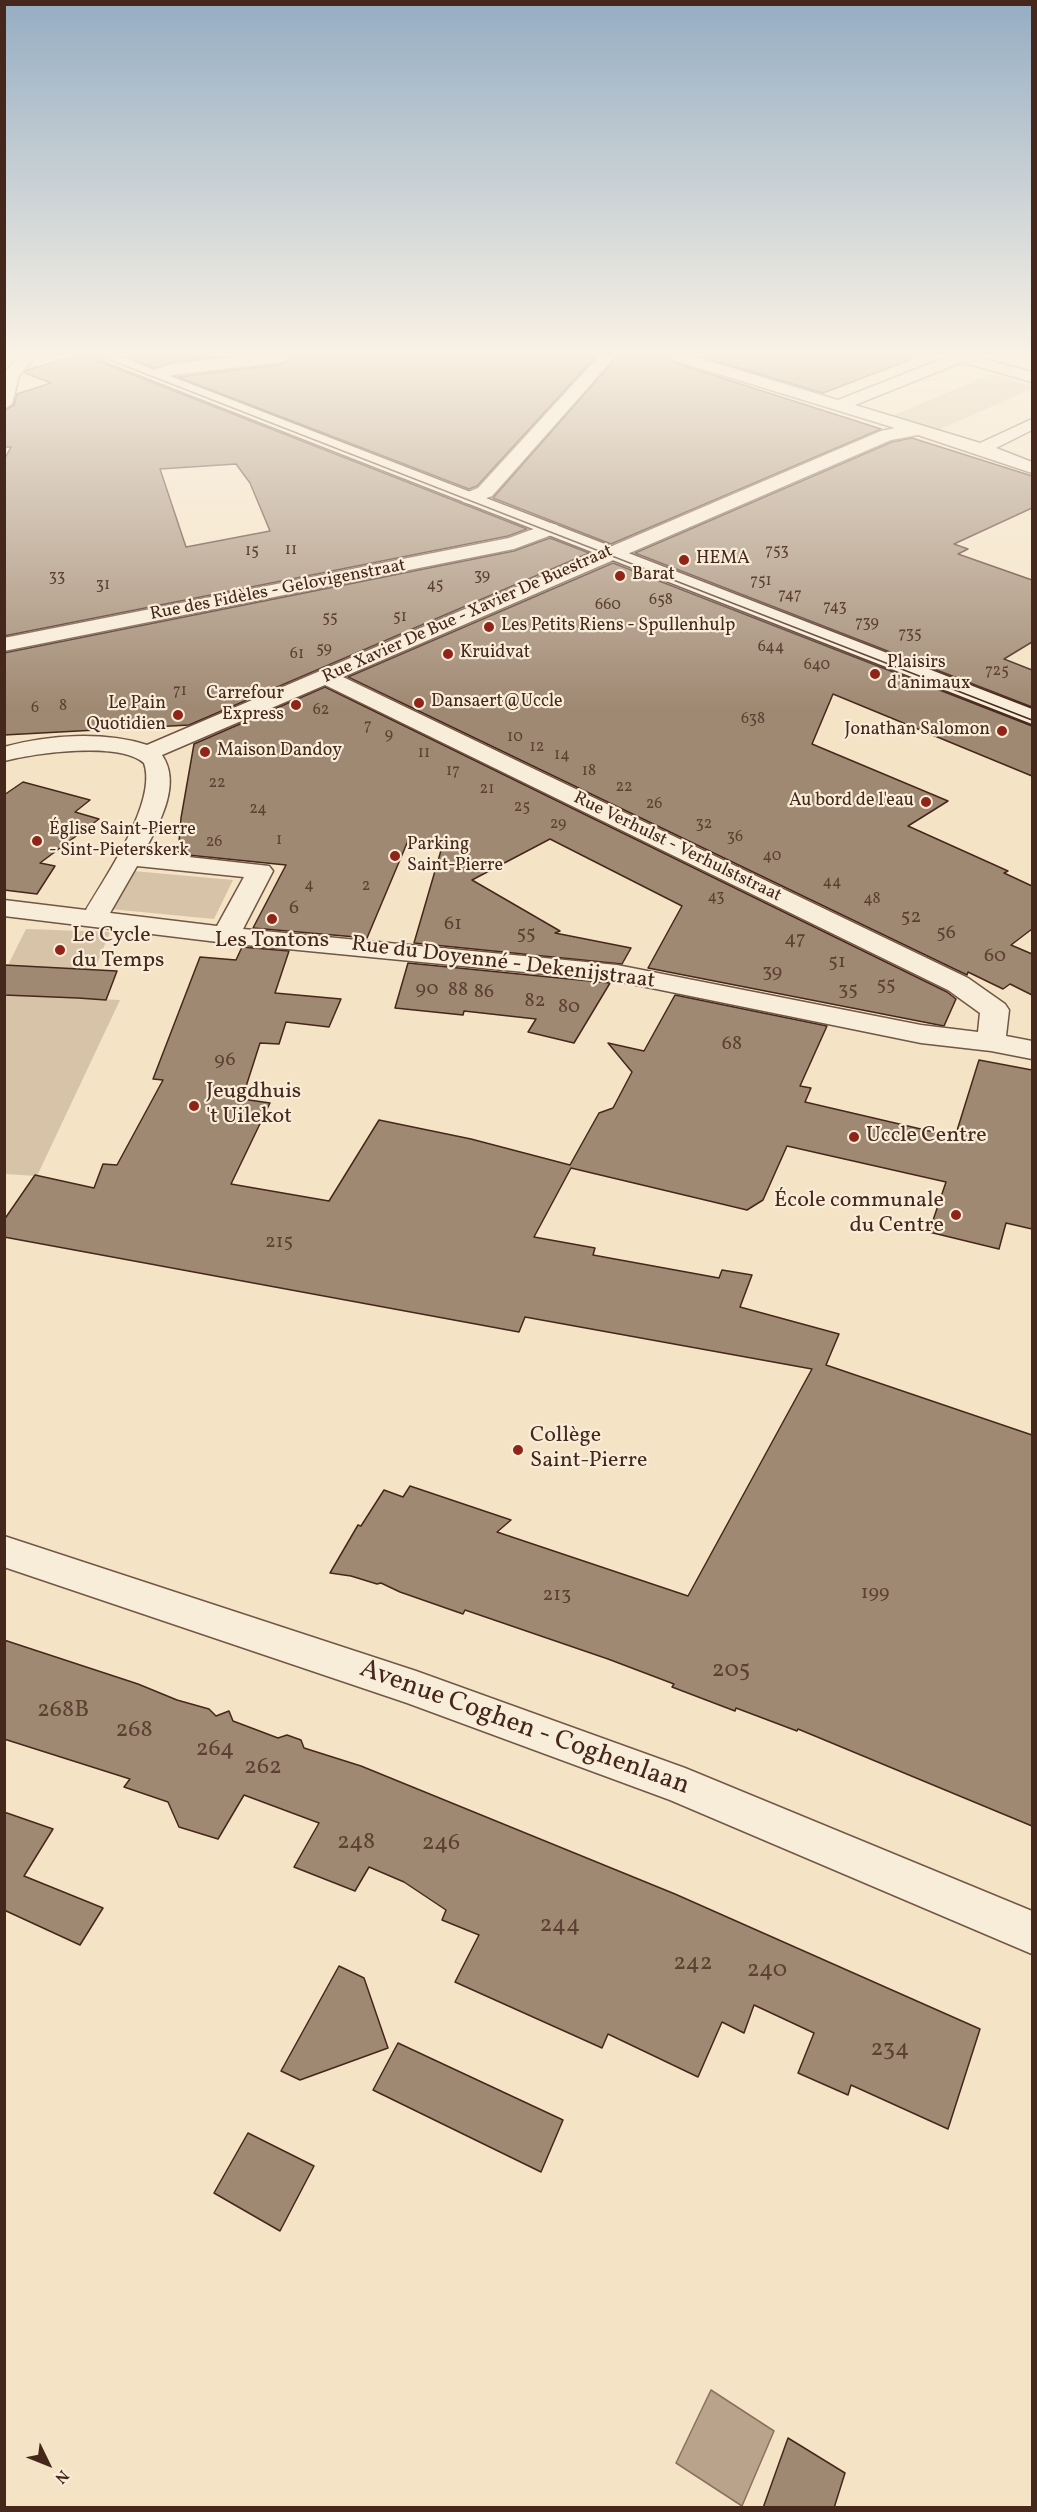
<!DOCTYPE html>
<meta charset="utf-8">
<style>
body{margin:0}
#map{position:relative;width:1037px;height:2512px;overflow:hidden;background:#f4e3c5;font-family:Vollkorn,serif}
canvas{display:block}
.frame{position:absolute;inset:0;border:6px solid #46271b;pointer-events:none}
.north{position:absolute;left:18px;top:2434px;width:60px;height:60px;-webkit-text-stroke:4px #f8edd9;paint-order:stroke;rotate:133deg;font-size:16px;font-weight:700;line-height:24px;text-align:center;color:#46271b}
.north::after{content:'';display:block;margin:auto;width:21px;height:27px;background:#46271b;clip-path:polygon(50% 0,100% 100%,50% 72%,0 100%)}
</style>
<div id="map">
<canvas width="1037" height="2512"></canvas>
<div class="frame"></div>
<div class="north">N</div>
</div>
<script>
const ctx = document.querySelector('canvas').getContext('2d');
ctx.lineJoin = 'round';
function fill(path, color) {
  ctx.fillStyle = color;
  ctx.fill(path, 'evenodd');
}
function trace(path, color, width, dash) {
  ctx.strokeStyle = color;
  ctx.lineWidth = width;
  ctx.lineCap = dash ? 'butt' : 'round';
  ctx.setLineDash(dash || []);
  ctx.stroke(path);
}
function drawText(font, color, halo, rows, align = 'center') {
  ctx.font = font + ' Vollkorn,serif';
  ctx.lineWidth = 4.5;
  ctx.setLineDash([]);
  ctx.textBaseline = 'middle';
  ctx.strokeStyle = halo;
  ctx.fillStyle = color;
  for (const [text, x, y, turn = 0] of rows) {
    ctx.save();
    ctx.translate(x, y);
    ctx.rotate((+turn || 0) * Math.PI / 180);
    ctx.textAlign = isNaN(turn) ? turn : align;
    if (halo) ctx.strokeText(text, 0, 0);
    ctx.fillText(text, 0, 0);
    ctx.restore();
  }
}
fill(new Path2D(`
 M 991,374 L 1032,386 L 1032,389 L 938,430 L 892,416 Z
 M 111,869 L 233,880 L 214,919 L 89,907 Z
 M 26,929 L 110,932 L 94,971 L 7,967 Z
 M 4,995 L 120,1000 L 37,1176 L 5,1174 Z`), '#d6c3a8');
const water = new Path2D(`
 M 711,2390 L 774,2431 L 742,2506 L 676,2463 Z`);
fill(water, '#b9a38b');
trace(water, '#8b715e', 1.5);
const building = new Path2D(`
 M 72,357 L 97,357 L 100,362 L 527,529 L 508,536 L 4,636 L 4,460 L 11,447 L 4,447 L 4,411 L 14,405 L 17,394 L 51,383 L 25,373 L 27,370 ZM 236,464 L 250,483 L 270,531 L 186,547 L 160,469 Z
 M 126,357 L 219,357 L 177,361 L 155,368 Z
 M 294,357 L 595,357 L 477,486 L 469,489 L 178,377 L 284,364 Z
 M 617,357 L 669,357 L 672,362 L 881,429 L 611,544 L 493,498 Z
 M 702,357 L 911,357 L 912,359 L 823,393 Z
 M 912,438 L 1032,476 L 1032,508 L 954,544 L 968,549 L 958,554 L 1032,580 L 1032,642 L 1004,659 L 1032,670 L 1032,707 L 635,553 L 892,442 Z
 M 550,538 L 589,553 L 189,725 L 4,735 L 4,653 L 514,551 Z
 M 613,563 L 1032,726 L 1032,776 L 833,694 L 812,744 L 948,801 L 908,826 L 1008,871 L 1004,873 L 1032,886 L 1032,929 L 1011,945 L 1032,954 L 1032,995 L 1010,984 L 1003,989 L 968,972 L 967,975 L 348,677 Z
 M 325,687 L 947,992 L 956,999 L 944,1026 L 648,968 L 682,906 L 550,839 L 472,880 L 560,931 L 555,933 L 631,948 L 622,964 L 414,943 L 442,847 L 410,836 L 367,938 L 253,928 L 286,865 L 178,854 L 181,818 L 194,744 Z
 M 23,782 L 90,800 L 75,812 L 99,819 L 40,863 L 55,866 L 37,894 L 4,890 L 4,795 Z
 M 242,947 L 289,951 L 275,993 L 341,999 L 329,1027 L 286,1022 L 279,1044 L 260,1043 L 242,1099 L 270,1103 L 231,1184 L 329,1201 L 379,1120 L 471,1139 L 570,1165 L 599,1113 L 613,1108 L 632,1072 L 608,1043 L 644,1051 L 675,995 L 827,1026 L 800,1086 L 811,1088 L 805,1102 L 955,1137 L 979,1060 L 1032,1070 L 1032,1229 L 1006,1223 L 999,1249 L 929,1232 L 946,1182 L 787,1146 L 763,1200 L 747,1210 L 571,1168 L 534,1237 L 595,1248 L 593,1255 L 719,1278 L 722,1270 L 752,1275 L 740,1307 L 839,1334 L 826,1365 L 1032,1435 L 1032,1826 L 798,1729 L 797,1731 L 736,1708 L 735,1711 L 672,1687 L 674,1684 L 608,1659 L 465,1610 L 463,1614 L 400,1592 L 381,1583 L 377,1584 L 351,1576 L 330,1573 L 358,1525 L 361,1526 L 384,1490 L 403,1497 L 410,1486 L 511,1520 L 497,1532 L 688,1596 L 812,1369 L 525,1317 L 519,1332 L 4,1237 L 4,1220 L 35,1175 L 94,1188 L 103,1164 L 117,1165 L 163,1080 L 153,1079 L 200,957 L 236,960 Z
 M 408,963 L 610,983 L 574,1043 L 528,1032 L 536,1019 L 464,1011 L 463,1015 L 395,1008 Z
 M 4,965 L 117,971 L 106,1000 L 78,998 L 4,995 Z
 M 4,1640 L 138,1684 L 177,1700 L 209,1709 L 216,1716 L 229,1711 L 233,1721 L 278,1738 L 287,1735 L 301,1740 L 304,1748 L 361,1766 L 675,1894 L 980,2029 L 948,2129 L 851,2085 L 848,2095 L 798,2073 L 814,2033 L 754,2005 L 744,2033 L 722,2022 L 698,2077 L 608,2034 L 602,2048 L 455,1982 L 479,1935 L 442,1920 L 446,1910 L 404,1882 L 369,1867 L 355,1891 L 294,1867 L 319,1823 L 244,1795 L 218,1839 L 179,1827 L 168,1802 L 124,1787 L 130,1779 L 4,1739 Z
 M 4,1812 L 53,1829 L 24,1876 L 103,1908 L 80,1945 L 4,1910 Z
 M 339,1966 L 364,1978 L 388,2048 L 300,2080 L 281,2071 Z
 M 398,2043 L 563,2120 L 541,2172 L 373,2090 Z
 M 248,2133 L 314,2166 L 280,2231 L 214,2193 Z
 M 788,2438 L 845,2473 L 834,2508 L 763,2508 Z`);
fill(building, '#a08973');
trace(building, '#46271b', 1.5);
const street = new Path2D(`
 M 19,357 L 35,357 L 19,376 L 12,404 L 4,409 L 4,373 Z
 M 244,357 L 292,357 L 284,362 L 173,375 L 155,380 L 147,375 C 158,361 224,359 244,357 Z
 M 598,357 L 615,357 L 492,496 L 470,504 L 463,502 L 461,498 L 463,494 L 478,488 Z
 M 671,357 L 695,357 L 838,400 L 947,357 L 977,357 L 1032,372 L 1032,382 L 962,362 L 855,405 L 980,443 L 1032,419 L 1032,430 L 996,448 L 1032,462 L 1032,473 L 918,435 L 891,440 L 343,677 L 968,978 L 1005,1004 L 1009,1010 L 1006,1036 L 1032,1041 L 1032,1059 L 991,1051 L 921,1043 L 617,981 L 226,943 L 4,916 L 4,900 L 86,910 C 105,877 158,802 144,763 C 119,741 36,753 4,761 L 4,747 C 49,735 102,731 147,745 L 881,431 L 895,428 L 673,360 ZM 325,685 L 948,990 L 980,1013 L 978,1032 L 921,1025 L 617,965 L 243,929 L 273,871 L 269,866 L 144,852 C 159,824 182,784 162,755 ZM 137,866 L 244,877 L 217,926 L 110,913 Z
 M 550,523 L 557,525 L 560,529 L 557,533 L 514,549 L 4,651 L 4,638 L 509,538 Z
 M 4,1536 L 416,1671 L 685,1768 L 1032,1911 L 1032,1954 L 670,1800 L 407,1703 L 4,1567 Z`);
const secondary = new Path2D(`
 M 99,357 L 121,357 L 1032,709 L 1032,724 L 101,360 Z`);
trace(street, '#725646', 3);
trace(secondary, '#46271b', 3);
fill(street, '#f8edd9');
fill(secondary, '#f8edd9');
trace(new Path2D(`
 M 102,357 L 1032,720`), '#46271b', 1.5);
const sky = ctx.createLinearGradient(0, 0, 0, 708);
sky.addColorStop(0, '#95adc3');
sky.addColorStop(0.5, '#faf2e5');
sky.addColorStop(1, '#faf2e500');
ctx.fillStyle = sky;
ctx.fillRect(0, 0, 1037, 708);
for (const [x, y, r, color] of [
 [684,560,6,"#8f2418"],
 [620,576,6,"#8f2418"],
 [489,627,6,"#8f2418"],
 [448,654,6,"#8f2418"],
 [875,674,6,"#8f2418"],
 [419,703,6,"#8f2418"],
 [296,705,6,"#8f2418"],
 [178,715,6,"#8f2418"],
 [1002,731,6,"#8f2418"],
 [205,752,6,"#8f2418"],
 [926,802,6,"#8f2418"],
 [37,841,6,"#8f2418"],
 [395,856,6,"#8f2418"],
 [272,919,6,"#8f2418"],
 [60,950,6,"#8f2418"],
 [194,1106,6,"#8f2418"],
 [854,1137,6,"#8f2418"],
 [956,1215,6,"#8f2418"],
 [518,1450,6,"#8f2418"]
]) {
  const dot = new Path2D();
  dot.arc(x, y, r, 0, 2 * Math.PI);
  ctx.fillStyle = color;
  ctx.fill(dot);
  trace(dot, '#f8edd9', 2);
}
drawText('16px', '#5c4031', null, [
 ["11",291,551],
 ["15",252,552],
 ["753",777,552],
 ["39",482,577],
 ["33",57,578],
 ["751",761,582],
 ["31",103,586],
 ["45",435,586],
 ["747",790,596],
 ["658",661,601],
 ["660",608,606],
 ["743",835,608],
 ["51",400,618],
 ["55",330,619],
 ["739",867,624],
 ["735",910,635],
 ["644",771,648],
 ["59",324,650],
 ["61",297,655],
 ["640",817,666],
 ["725",997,672],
 ["71",180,692],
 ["8",63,707],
 ["6",35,709],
 ["62",321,711],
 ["638",753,720],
 ["7",368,727],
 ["9",389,736],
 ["10",515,738],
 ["12",537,748],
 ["11",424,754],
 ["14",562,756],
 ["17",453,772],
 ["18",589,772],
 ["22",217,784],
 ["22",624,788],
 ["21",487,790],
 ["26",654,805],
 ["25",522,808],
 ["24",258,810],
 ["29",558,825],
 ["32",704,825],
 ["36",735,838],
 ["1",279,841],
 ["26",214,843],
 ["40",772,857],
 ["44",832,883],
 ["4",309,886],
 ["2",366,887],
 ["43",716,898],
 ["48",872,900]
]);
drawText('18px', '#46271b', '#f8edd9', [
 ["HEMA",696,560],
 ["Barat",632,576],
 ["Les Petits Riens - Spullenhulp",501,627],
 ["Kruidvat",460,654],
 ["Plaisirs",887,664],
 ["d'animaux",887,685],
 ["Carrefour",284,695,"right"],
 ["Express",284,716,"right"],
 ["Dansaert@Uccle",431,703],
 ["Le Pain",166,705,"right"],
 ["Quotidien",166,726,"right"],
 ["Jonathan Salomon",990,731,"right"],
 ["Maison Dandoy",217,752],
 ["Au bord de l'eau",914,802,"right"],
 ["Église Saint-Pierre",49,831],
 ["- Sint-Pieterskerk",49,852],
 ["Parking",407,846],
 ["Saint-Pierre",407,867]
], 'left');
drawText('18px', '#46271b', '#f8edd9', [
 ["Rue des Fidèles - Gelovigenstraat",278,591,-11],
 ["Rue Xavier De Bue - Xavier De Buestraat",468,615,-24],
 ["Rue Verhulst - Verhulststraat",677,848,26]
]);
drawText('20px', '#5c4031', null, [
 ["6",294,909],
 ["52",911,918],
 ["61",453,925],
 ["56",946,934],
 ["55",526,935],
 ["47",795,940],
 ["60",995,957],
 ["51",837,963],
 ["39",772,973],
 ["55",886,986],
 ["90",427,990],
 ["88",458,991],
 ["35",848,991],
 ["86",484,993],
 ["82",535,1002],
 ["80",569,1008],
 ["68",732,1045],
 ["96",225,1061],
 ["215",279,1243],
 ["199",875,1594],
 ["213",557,1596]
]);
drawText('22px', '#46271b', '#f8edd9', [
 ["Le Cycle",72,937],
 ["du Temps",72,962],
 ["Les Tontons",272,942,"center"],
 ["Jeugdhuis",206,1093],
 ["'t Uilekot",206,1118],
 ["Uccle Centre",866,1137],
 ["École communale",944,1202,"right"],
 ["du Centre",944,1227,"right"],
 ["Collège",530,1437],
 ["Saint-Pierre",530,1462]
], 'left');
drawText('22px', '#46271b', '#f8edd9', [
 ["Rue du Doyenné - Dekenijstraat",503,964,7]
]);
drawText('24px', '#5c4031', null, [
 ["205",731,1672],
 ["268B",63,1712],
 ["268",134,1732],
 ["264",215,1751],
 ["262",263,1769],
 ["248",356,1844],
 ["246",441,1845],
 ["244",560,1927],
 ["242",693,1965],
 ["240",767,1972],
 ["234",890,2051]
]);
drawText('27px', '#46271b', '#f8edd9', [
 ["Avenue Coghen - Coghenlaan",524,1729,20]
]);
</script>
